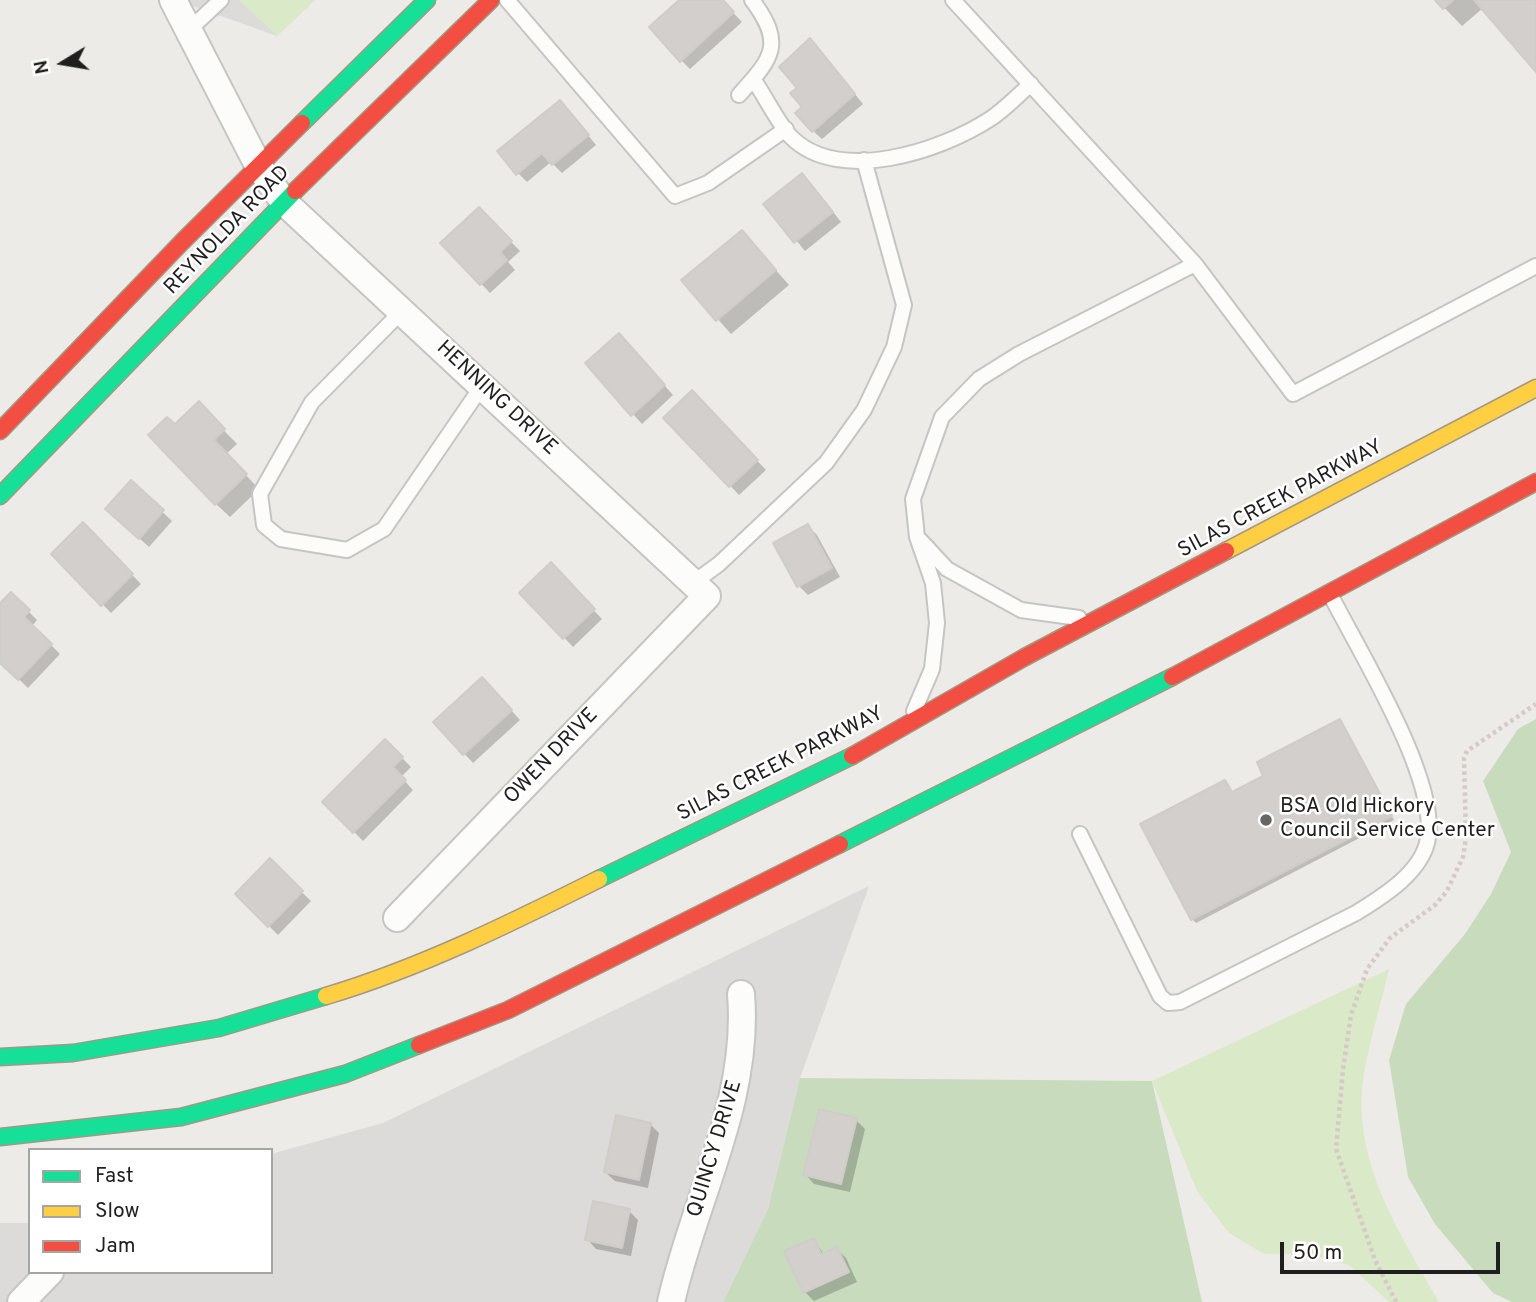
<!DOCTYPE html>
<style>
body{margin:0}
#map{position:relative;width:1536px;height:1302px;overflow:hidden;background:#edebe7;font-family:Overpass,sans-serif}
canvas{display:block}
.legend{position:absolute;left:28px;top:1148px;width:245px;height:126px;box-sizing:border-box;background:#fff;border:2px solid #a5a5a5;margin:0;padding:9px 12px;list-style:none;font-size:21px;color:#1f1f1f}
.legend li{display:flex;align-items:center;gap:14px;height:35px}
.legend b{width:35px;border:2px solid #a5a5a5}
.north{position:absolute;left:28px;top:28px;width:70px;height:70px;-webkit-text-stroke:5px #fff;paint-order:stroke;rotate:259deg;font-size:19px;font-weight:700;line-height:28px;text-align:center;color:#1f1f1f}
.north::after{content:'';display:block;margin:auto;width:24px;height:32px;background:#1f1f1f;clip-path:polygon(50% 0,100% 100%,50% 72%,0 100%)}
.scale{position:absolute;left:1280px;top:1242px;width:220px;height:32px;box-sizing:border-box;border:4px solid #1f1f1f;border-top:0;padding-left:9px;font-size:21px;line-height:24px;white-space:nowrap;color:#1f1f1f;-webkit-text-stroke:5px #fff;paint-order:stroke}
</style>
<div id="map">
<canvas width="1536" height="1302"></canvas>
<ul class="legend">
<li><b style="height:9px;background:#16e098"></b>Fast</li>
<li><b style="height:9px;background:#ffcf43"></b>Slow</li>
<li><b style="height:9px;background:#f24e42"></b>Jam</li>
</ul>
<div class="north">N</div>
<div class="scale">50 m</div>
</div>
<script>
const ctx = document.querySelector('canvas').getContext('2d');
ctx.lineJoin = 'round';
function fill(path, color) {
  ctx.fillStyle = color;
  ctx.fill(path, 'evenodd');
}
function trace(path, color, width, dash) {
  ctx.strokeStyle = color;
  ctx.lineWidth = width;
  ctx.lineCap = dash ? 'butt' : 'round';
  ctx.setLineDash(dash || []);
  ctx.stroke(path);
}
function drawText(font, color, halo, rows, align = 'center') {
  ctx.font = font + ' Overpass,sans-serif';
  ctx.lineWidth = 5;
  ctx.setLineDash([]);
  ctx.textBaseline = 'middle';
  ctx.strokeStyle = halo;
  ctx.fillStyle = color;
  for (const [text, x, y, turn = 0] of rows) {
    ctx.save();
    ctx.translate(x, y);
    ctx.rotate((+turn || 0) * Math.PI / 180);
    ctx.textAlign = isNaN(turn) ? turn : align;
    if (halo) ctx.strokeText(text, 0, 0);
    ctx.fillText(text, 0, 0);
    ctx.restore();
  }
}
fill(new Path2D(`
 M 176,0 L 315,0 L 277,36 Z
 M 869,886 L 800,1078 L 768,1209 L 723,1302 L 0,1302 L 0,1223 L 30,1223 L 30,1272 L 271,1272 L 271,1154 L 383,1123 Z`), '#dcdbd9');
fill(new Path2D(`
 M 239,0 L 315,0 L 277,36 Z
 M 1389,969 C 1381,1004 1370,1039 1364,1073 C 1350,1160 1399,1231 1439,1302 L 1389,1302 L 1349,1265 L 1313,1255 L 1264,1254 L 1229,1233 L 1197,1191 L 1152,1081 Z`), '#dae9c7');
fill(new Path2D(`
 M 1536,719 L 1536,1302 L 1512,1302 L 1493,1293 L 1435,1224 L 1408,1177 L 1389,1060 L 1406,1004 L 1465,934 L 1491,894 L 1511,852 L 1483,781 L 1518,729 Z
 M 800,1078 L 1152,1081 L 1202,1302 L 723,1302 L 768,1209 Z`), '#c8dbbd');
fill(new Path2D(`
 M 681,0 L 721,0 L 742,22 L 690,69 L 681,60 Z
 M 1437,0 L 1536,0 L 1536,69 L 1483,8 L 1462,26 Z
 M 810,40 L 863,104 L 822,139 L 813,131 L 800,88 Z
 M 568,111 L 596,145 L 562,173 L 551,162 L 527,182 L 518,173 Z
 M 811,184 L 841,222 L 805,251 L 766,204 Z
 M 479,209 L 520,251 L 508,262 L 515,270 L 490,293 L 443,243 Z
 M 742,232 L 789,285 L 731,334 L 684,281 Z
 M 628,344 L 673,395 L 642,424 L 587,363 Z
 M 692,392 L 766,470 L 739,495 L 666,418 Z
 M 198,404 L 237,444 L 226,454 L 259,489 L 230,517 L 216,504 L 175,427 Z
 M 131,482 L 172,521 L 149,547 L 116,517 Z
 M 83,525 L 141,584 L 111,613 L 54,554 Z
 M 808,526 L 817,535 L 840,577 L 808,595 L 799,586 L 776,544 Z
 M 551,565 L 602,619 L 573,647 L 522,593 Z
 M 11,594 L 37,620 L 32,626 L 60,654 L 28,688 L 0,661 L 0,606 Z
 M 491,688 L 520,720 L 473,763 L 435,722 Z
 M 1339,721 L 1394,820 L 1196,923 L 1192,919 L 1225,782 L 1233,794 L 1265,777 Z
 M 385,741 L 411,767 L 401,777 L 413,790 L 363,841 L 325,802 Z
 M 270,861 L 311,901 L 278,935 L 237,894 Z
 M 856,1120 L 865,1129 L 850,1192 L 814,1184 L 805,1174 Z
 M 650,1124 L 659,1133 L 648,1188 L 615,1181 L 605,1172 Z
 M 629,1211 L 638,1220 L 631,1256 L 596,1249 L 587,1239 Z
 M 813,1240 L 825,1255 L 837,1249 L 846,1258 L 857,1282 L 814,1301 L 805,1292 L 786,1252 Z`), '#0003');
const building = new Path2D(`
 M 679,0 L 723,0 L 734,12 L 680,62 L 649,27 Z
 M 1435,0 L 1453,0 L 1443,9 Z
 M 1474,0 L 1536,0 L 1536,72 Z
 M 810,38 L 855,94 L 812,132 L 795,113 L 802,107 L 790,93 L 797,88 L 779,67 Z
 M 560,100 L 589,135 L 552,165 L 542,153 L 516,175 L 497,151 Z
 M 802,173 L 833,212 L 794,243 L 763,204 Z
 M 479,207 L 512,241 L 500,252 L 507,260 L 480,285 L 440,243 Z
 M 742,230 L 776,270 L 716,321 L 681,280 Z
 M 619,333 L 665,385 L 631,416 L 585,363 Z
 M 692,390 L 758,460 L 729,487 L 663,418 Z
 M 199,401 L 225,429 L 214,440 L 247,474 L 215,505 L 148,435 L 167,417 L 175,424 Z
 M 131,480 L 164,510 L 139,539 L 105,509 Z
 M 83,522 L 133,574 L 101,606 L 51,554 Z
 M 808,524 L 832,568 L 797,587 L 773,543 Z
 M 551,562 L 595,609 L 563,639 L 519,593 Z
 M 11,592 L 30,610 L 24,617 L 52,644 L 18,680 L 0,663 L 0,603 Z
 M 482,677 L 512,710 L 463,755 L 433,722 Z
 M 1340,719 L 1392,816 L 1191,920 L 1140,824 L 1225,780 L 1232,792 L 1263,776 L 1257,762 Z
 M 385,739 L 403,757 L 393,767 L 406,780 L 353,833 L 322,802 Z
 M 270,858 L 303,891 L 268,927 L 235,894 Z
 M 819,1109 L 857,1118 L 841,1184 L 803,1175 Z
 M 616,1115 L 651,1123 L 639,1180 L 604,1172 Z
 M 593,1201 L 630,1209 L 622,1248 L 585,1240 Z
 M 814,1238 L 821,1254 L 837,1247 L 849,1272 L 803,1293 L 784,1251 Z`);
fill(building, '#d2cfcc');
trace(building, '#d0cdc9', 2);
const lane = new Path2D(`
 M 507,0 L 675,196 L 708,183 L 786,129
 M 953,0 L 1195,264 L 1293,394 L 1536,266
 M 189,30 L 221,0
 M 753,79 C 764,94 779,125 791,137 C 839,185 941,151 990,119 C 1004,110 1017,96 1031,84
 M 739,95 C 771,59 786,45 752,0
 M 402,311 L 312,402 L 260,494 L 264,525 L 281,539 L 347,550 L 384,529 L 482,386
 M 920,540 L 947,569 L 1021,610 L 1079,618
 M 693,583 L 719,564 L 826,463 L 864,410 L 894,347 L 904,305 L 864,160
 M 914,711 L 932,669 L 937,623 L 933,583 L 917,537 L 913,499 L 942,417 L 979,379 L 1019,354 L 1195,264
 M 1080,834 L 1160,996 L 1168,1003 L 1180,1002 L 1356,913 C 1382,897 1423,872 1428,838 C 1438,778 1359,651 1330,594`);
const street = new Path2D(`
 M 173,0 L 259,167 L 284,202 L 707,596 L 397,918
 M 21,1302 L 50,1272
 M 671,1302 C 694,1199 750,1102 741,994`);
const fast = new Path2D(`
 M 302,123 L 427,0
 M 0,496 L 295,191
 M 840,844 L 1172,677
 M 599,879 L 852,756
 M 0,1057 L 73,1053 L 219,1028 L 326,996
 M 0,1137 L 181,1117 L 345,1074 L 419,1045`);
const slow = new Path2D(`
 M 1226,551 L 1536,388
 M 326,996 C 420,968 511,923 599,879`);
const jam = new Path2D(`
 M 295,191 L 491,0
 M 0,431 L 182,242 L 302,123
 M 1172,677 L 1536,482
 M 852,756 L 1025,657 L 1226,551
 M 419,1045 L 508,1010 L 840,844`);
trace(lane, '#c6c5c3', 18);
trace(street, '#c6c5c3', 30);
trace(fast, '#a39884', 19);
trace(slow, '#a39884', 19);
trace(jam, '#a39884', 19);
trace(new Path2D(`
 M 1396,1302 L 1375,1260 L 1336,1149 L 1343,1069 L 1351,1015 L 1367,969 L 1390,938 L 1435,905 L 1447,891 L 1463,857 L 1466,838 L 1464,758 L 1467,751 L 1536,704`), '#d6c9c6', 4.5, [3.5, 3.5]);
trace(lane, '#fcfcfb', 14);
trace(street, '#fcfcfb', 26);
trace(fast, '#16e098', 16);
trace(slow, '#ffcf43', 16);
trace(jam, '#f24e42', 16);
for (const [x, y, r, color] of [
 [1266,820,7,"#676665"]
]) {
  const dot = new Path2D();
  dot.arc(x, y, r, 0, 2 * Math.PI);
  ctx.fillStyle = color;
  ctx.fill(dot);
  trace(dot, '#fff', 2.5);
}
drawText('21px', '#1f1f1f', '#fff', [
 ["REYNOLDA ROAD",228,231,-46],
 ["HENNING DRIVE",496,399,43],
 ["SILAS CREEK PARKWAY",1281,500,-28],
 ["OWEN DRIVE",552,757,-46],
 ["SILAS CREEK PARKWAY",781,765,-27],
 ["QUINCY DRIVE",716,1149,-73]
]);
drawText('21px', '#1f1f1f', '#fff', [
 ["BSA Old Hickory",1280,808],
 ["Council Service Center",1280,832]
], 'left');
</script>
